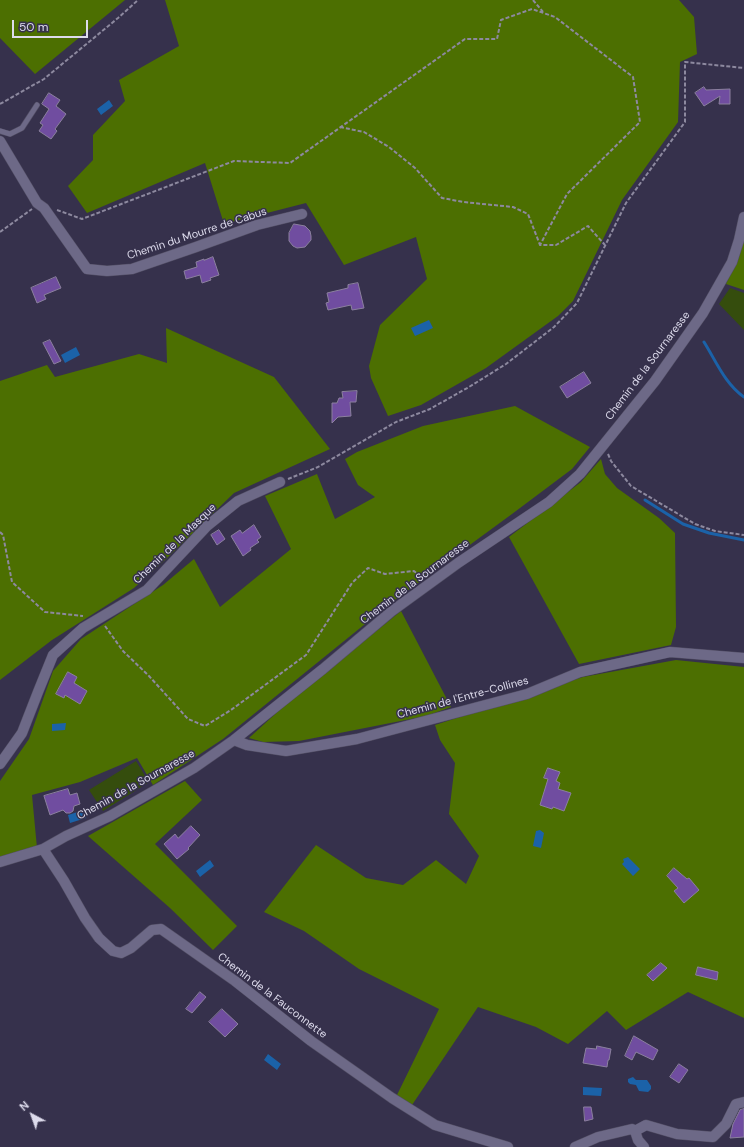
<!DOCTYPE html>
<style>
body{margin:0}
#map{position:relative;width:744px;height:1147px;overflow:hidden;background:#36314c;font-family:"DM Sans",sans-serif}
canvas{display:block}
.north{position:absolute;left:12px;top:1095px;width:40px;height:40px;-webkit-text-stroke:3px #36314c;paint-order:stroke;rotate:319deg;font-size:11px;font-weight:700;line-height:16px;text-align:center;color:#dddbec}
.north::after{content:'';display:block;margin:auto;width:14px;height:18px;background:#dddbec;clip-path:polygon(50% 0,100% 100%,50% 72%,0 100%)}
.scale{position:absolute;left:12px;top:20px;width:76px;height:18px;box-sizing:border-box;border:2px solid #dddbec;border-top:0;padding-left:5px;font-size:12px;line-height:14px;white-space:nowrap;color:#dddbec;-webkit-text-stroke:3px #36314c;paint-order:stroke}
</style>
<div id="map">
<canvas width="744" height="1147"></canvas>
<div class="north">N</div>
<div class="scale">50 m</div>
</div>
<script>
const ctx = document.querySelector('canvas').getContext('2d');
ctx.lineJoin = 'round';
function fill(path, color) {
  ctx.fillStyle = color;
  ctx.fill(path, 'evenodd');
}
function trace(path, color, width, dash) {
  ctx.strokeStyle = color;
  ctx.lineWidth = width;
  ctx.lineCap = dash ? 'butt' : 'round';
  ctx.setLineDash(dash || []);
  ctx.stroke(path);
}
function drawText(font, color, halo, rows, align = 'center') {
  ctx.font = font + ' "DM Sans",sans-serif';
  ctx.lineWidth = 3;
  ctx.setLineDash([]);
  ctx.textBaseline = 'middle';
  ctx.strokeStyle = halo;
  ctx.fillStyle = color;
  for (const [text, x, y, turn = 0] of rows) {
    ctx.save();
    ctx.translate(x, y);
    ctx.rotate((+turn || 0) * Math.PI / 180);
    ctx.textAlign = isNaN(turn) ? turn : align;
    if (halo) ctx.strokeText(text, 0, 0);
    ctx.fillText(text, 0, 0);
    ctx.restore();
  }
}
fill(new Path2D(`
 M 730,288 L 744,293 L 744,330 L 719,304 Z
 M 136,761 L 149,782 L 103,811 L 89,790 Z`), '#354d0d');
fill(new Path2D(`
 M 0,0 L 125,0 L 35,74 L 0,38 Z
 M 165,0 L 679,0 L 694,17 L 697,54 L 680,62 L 678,122 L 622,200 L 573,301 L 558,316 L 486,368 L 421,405 L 388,416 L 371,378 L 369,366 L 380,325 L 427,279 L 416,237 L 344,265 L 306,203 L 224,224 L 205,163 L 87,213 L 68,186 L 93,160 L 93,135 L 125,101 L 119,80 L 179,46 Z
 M 744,237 L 744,290 L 726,284 Z
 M 166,328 L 274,377 L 330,449 L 234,493 L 166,559 L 134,588 L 52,640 L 0,680 L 0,381 L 47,365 L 55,377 L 139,354 L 167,363 Z
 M 515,406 L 590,447 L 572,469 L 512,514 L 396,599 L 223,739 L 153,785 L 137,758 L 80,782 L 32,795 L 37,848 L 0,858 L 0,781 L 29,739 L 53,671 L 81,639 L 163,585 L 194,559 L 220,607 L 291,549 L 265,496 L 317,474 L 335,519 L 375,497 L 358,485 L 345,459 L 357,452 L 423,426 Z
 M 601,459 L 605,474 L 617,488 L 659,518 L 675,533 L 676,627 L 671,645 L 579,664 L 509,537 L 581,482 Z
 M 401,611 L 451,707 L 426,716 L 299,741 L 263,742 L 249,738 L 285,705 Z
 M 676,660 L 744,667 L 744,1018 L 688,992 L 626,1030 L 607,1011 L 568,1044 L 536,1027 L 478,1007 L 412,1105 L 397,1095 L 439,1009 L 359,969 L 304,931 L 264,912 L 316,845 L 366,878 L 403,885 L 436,860 L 466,884 L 479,856 L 449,814 L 455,763 L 440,740 L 435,725 L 583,677 Z
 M 185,781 L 202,800 L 155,844 L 237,926 L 213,950 L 170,908 L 88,836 Z`), '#4c6f01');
fill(new Path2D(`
 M 109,100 L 113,106 L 101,115 L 97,109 Z
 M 429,320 L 433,328 L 415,336 L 411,328 Z
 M 76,347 L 80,355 L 65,363 L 61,355 Z
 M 66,723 L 65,730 L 52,731 L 52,724 Z
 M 84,810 L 86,818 L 70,823 L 68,815 Z
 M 540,830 L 544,833 L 541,848 L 533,846 L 536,831 Z
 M 628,857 L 640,869 L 633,876 L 622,864 L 624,862 L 623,859 Z
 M 210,860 L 214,866 L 200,877 L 196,871 Z
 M 268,1054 L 281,1064 L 277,1070 L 264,1060 Z
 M 633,1077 L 636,1080 L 647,1080 L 651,1086 L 651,1089 L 648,1092 L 639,1091 L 636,1085 L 630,1084 L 628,1082 L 628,1079 Z
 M 583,1087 L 602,1088 L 601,1096 L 583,1095 Z`), '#1b62a8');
trace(new Path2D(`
 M 704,342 C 716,361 725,384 744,397
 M 645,500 L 683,524 L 709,533 L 744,540`), '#1b62a8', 3);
const building = new Path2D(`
 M 704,87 L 706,90 L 730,89 L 730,104 L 719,104 L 720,96 L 704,106 L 695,93 Z
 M 49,93 L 60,100 L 56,106 L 66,114 L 55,129 L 57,131 L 51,139 L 39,131 L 43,125 L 40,123 L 49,109 L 42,104 Z
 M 294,224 L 305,226 L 310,231 L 311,236 L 311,240 L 305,247 L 297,248 L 293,246 L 289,241 L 289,233 Z
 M 213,257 L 219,275 L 210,278 L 211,280 L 202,283 L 200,275 L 186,279 L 184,271 L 197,267 L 196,262 L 204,259 L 204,260 Z
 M 56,277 L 61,288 L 44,295 L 46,299 L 37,303 L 31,288 Z
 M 358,283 L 364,308 L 352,310 L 351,305 L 328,310 L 326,303 L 329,302 L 327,293 L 348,288 L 348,285 Z
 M 50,340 L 61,361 L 54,364 L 43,343 Z
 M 584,372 L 591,383 L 567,398 L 560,387 Z
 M 357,391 L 356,402 L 350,402 L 351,416 L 338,417 L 332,423 L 332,403 L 337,403 L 339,398 L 343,398 L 342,392 Z
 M 254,525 L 261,537 L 257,540 L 259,542 L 250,548 L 251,550 L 243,556 L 231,536 L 240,530 L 242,533 Z
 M 219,530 L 225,539 L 217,545 L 211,535 Z
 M 68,672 L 77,677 L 74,683 L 87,691 L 80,704 L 65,695 L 64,698 L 56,694 Z
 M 548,768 L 560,772 L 556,781 L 560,783 L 558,789 L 571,793 L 564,811 L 553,807 L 552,809 L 540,805 L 548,779 L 544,778 Z
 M 68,789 L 70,795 L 77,793 L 80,804 L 74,806 L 73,811 L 70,813 L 66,813 L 63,810 L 50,815 L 44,796 Z
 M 191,826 L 200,835 L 188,848 L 189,849 L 177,859 L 164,844 L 175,834 L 178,838 Z
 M 674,868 L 687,879 L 689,878 L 699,890 L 684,903 L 674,891 L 678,888 L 667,876 Z
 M 661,963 L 667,968 L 653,981 L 647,975 Z
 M 698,967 L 718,972 L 717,980 L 696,975 Z
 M 200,992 L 206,997 L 192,1013 L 186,1009 Z
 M 222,1009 L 238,1024 L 225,1037 L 209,1022 Z
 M 634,1036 L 658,1050 L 653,1060 L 636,1052 L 632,1060 L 625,1056 Z
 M 597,1046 L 611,1049 L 609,1060 L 608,1060 L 607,1067 L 583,1063 L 586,1048 L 596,1049 Z
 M 679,1064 L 688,1070 L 679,1083 L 670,1077 Z
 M 584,1107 L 591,1107 L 593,1119 L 585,1121 Z
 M 744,1109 L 744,1137 L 730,1138 L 733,1124 L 740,1110 Z`);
fill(building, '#704da0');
trace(building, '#8b809e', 1);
const service = new Path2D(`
 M 0,131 L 10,134 L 22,128 L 37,105`);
const minor = new Path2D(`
 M 0,141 L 37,203 L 44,208 L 87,269 L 107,271 L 132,269 L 196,247 L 257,225 L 302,214
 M 234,740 L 247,745 L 286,751 L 357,739 L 527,694 L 580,672 L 670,652 L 744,658
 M 0,764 L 22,733 L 38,692 L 53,655 L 83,628 L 147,590 L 207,526 L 238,501 L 280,482
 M 43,849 L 64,881 L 85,918 L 99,938 L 113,951 L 121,953 L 131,948 L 152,930 L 161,929 L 235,981 L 311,1041 L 392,1098 L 435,1125 L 508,1147
 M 0,862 L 43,849 L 66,836 L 110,816 L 194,768 L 234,740 L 323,669 L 392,611 L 458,563 L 549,502 L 580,474 L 655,381 L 703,313 L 732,262 L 739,240 L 744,217
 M 635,1131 L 646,1125 L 677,1134 L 713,1137 L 726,1124 L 736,1104 L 744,1102
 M 575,1147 L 598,1137 L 632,1129 L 635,1131 L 638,1140 L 644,1147`);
trace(service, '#534f65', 6);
trace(minor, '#534f65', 11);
trace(new Path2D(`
 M 533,0 L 543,12
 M 0,104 L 44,79 L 118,18 L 138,0
 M 340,127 L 364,132 L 389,147 L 415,168 L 442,198 L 463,202 L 513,207 L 528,214 L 540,245
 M 57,210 L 82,219 L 234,161 L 290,163 L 465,39 L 497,39 L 501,20 L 532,9 L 555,17 L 633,77 L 640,122 L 567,194 L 540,245 L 556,245 L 588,226 L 605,245
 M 0,232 L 32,209
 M 608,454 L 611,461 L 631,486 L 695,524 L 715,531 L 744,535
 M 288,479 L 318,467 L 396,422 L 430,409 L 469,387 L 506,364 L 554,327 L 577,303 L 626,203 L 685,122 L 685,62 L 744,68
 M 0,532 L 3,535 L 12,582 L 45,612 L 83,616
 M 105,626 L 123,651 L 149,676 L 188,719 L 205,726 L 231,710 L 306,655 L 352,583 L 368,568 L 385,574 L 414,571 L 422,578`), '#8d899f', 2, [4, 2]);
trace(service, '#6d6987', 5);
trace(minor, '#6d6987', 10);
drawText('11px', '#dddbec', '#36314c', [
 ["Chemin du Mourre de Cabus",197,234,-18],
 ["Chemin de la Sournaresse",648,366,-53],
 ["Chemin de la Masque",175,544,-44],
 ["Chemin de la Sournaresse",415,582,-37],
 ["Chemin de l'Entre-Collines",463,698,-15],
 ["Chemin de la Sournaresse",136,785,-29],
 ["Chemin de la Fauconnette",272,996,37]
]);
</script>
